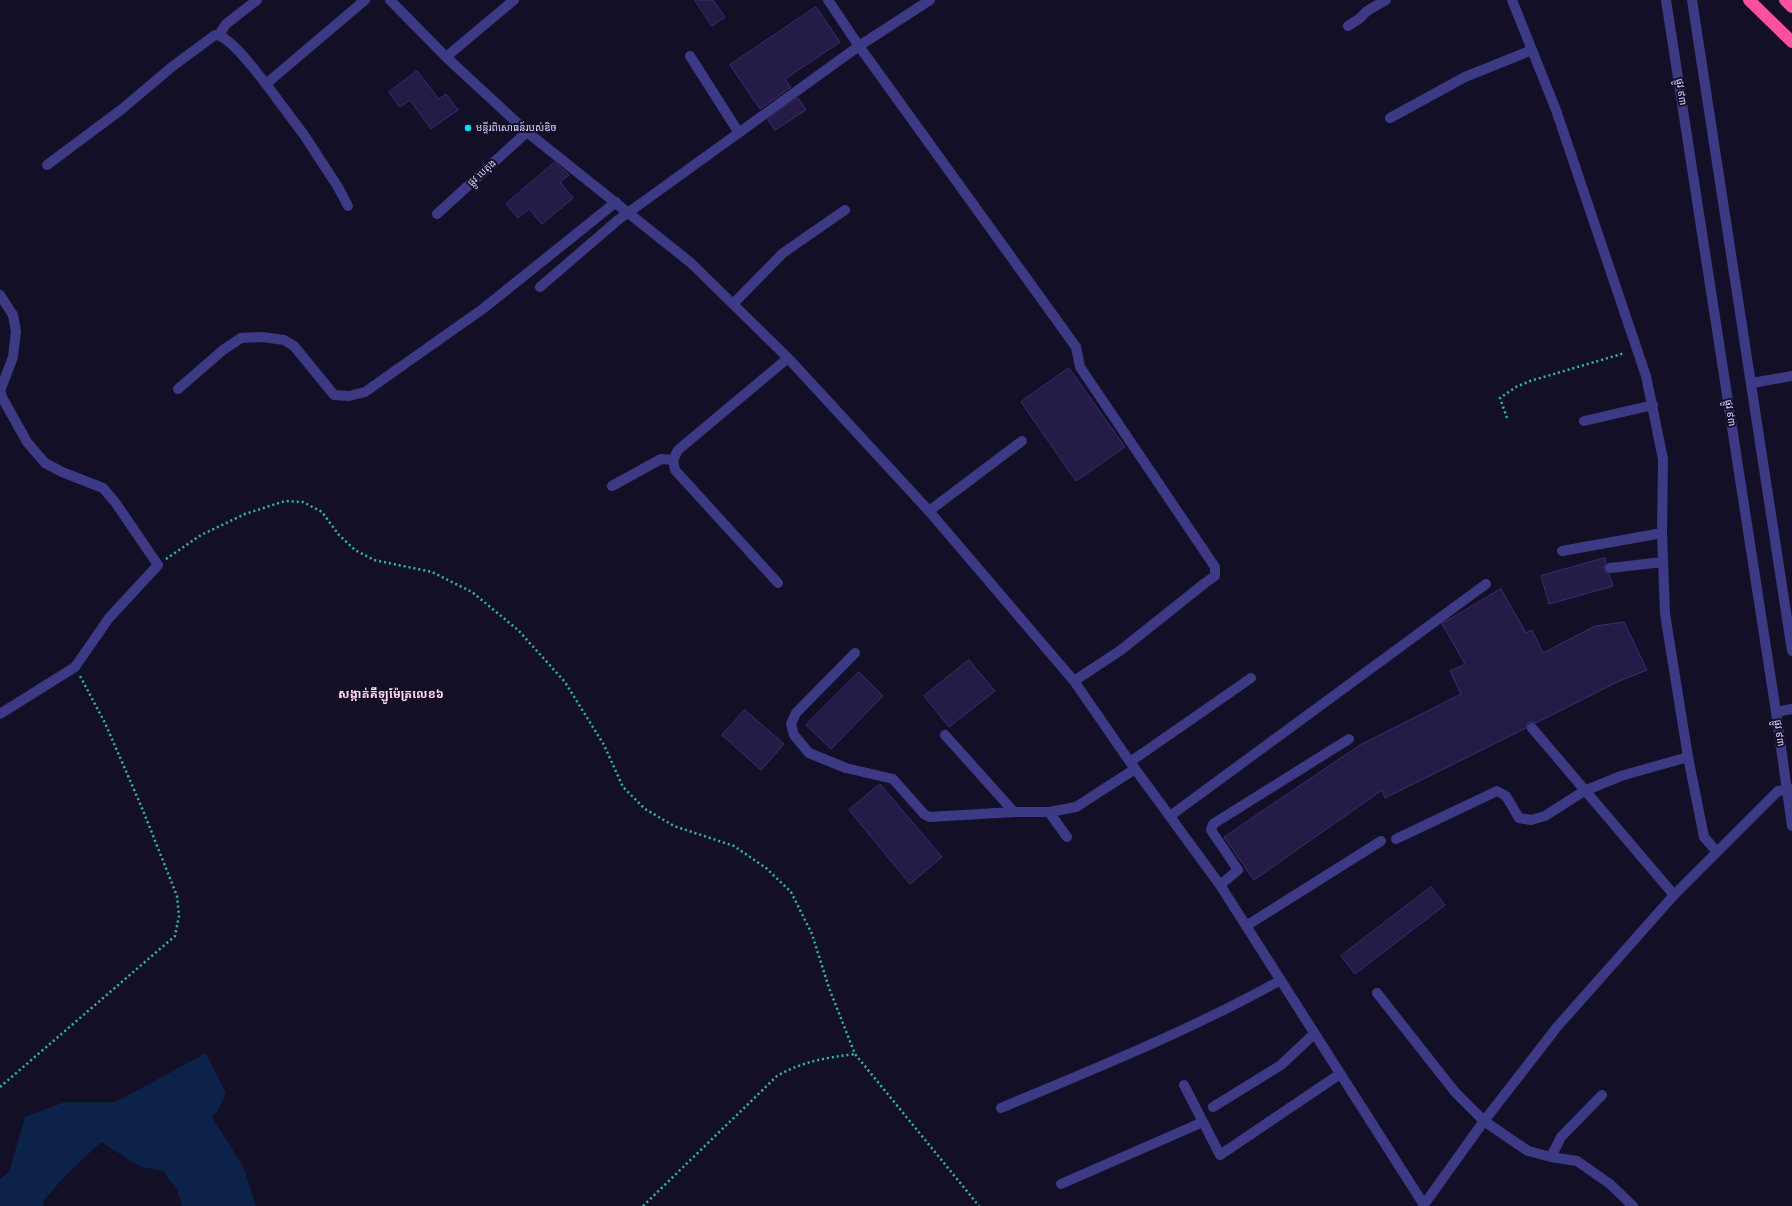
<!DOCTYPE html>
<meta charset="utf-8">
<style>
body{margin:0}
canvas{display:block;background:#130f26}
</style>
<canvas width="1792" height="1206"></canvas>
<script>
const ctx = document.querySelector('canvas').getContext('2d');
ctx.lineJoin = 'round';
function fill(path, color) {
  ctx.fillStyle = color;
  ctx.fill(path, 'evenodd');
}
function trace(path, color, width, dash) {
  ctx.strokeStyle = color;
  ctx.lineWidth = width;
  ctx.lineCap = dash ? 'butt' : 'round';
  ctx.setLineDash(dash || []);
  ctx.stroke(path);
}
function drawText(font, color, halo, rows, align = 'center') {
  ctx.font = font + ' Raleway,"Noto Sans Khmer",sans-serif';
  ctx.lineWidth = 4;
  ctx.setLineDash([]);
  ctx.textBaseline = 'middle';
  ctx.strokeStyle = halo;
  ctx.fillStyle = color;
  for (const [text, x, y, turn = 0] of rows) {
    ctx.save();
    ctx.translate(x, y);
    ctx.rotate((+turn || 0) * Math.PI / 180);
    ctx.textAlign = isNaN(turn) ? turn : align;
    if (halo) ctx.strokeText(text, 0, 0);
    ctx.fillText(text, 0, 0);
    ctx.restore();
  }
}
fill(new Path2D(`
 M 206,1053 L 226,1093 L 218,1110 L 212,1117 L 244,1168 L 256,1206 L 182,1206 L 177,1190 L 163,1171 L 141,1167 L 101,1142 L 68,1173 L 43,1201 L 44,1206 L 0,1206 L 0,1179 L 9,1172 L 25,1117 L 65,1102 L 116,1102 Z`), '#0c2248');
const building = new Path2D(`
 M 695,0 L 713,0 L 725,17 L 712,26 Z
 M 816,7 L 840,42 L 785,79 L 791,87 L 760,109 L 730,65 Z
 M 417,71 L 439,99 L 446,94 L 458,110 L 431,129 L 410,100 L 400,107 L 389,92 Z
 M 798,98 L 806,110 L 775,130 L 768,120 Z
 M 555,162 L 569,175 L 560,182 L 573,198 L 542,224 L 529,209 L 518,218 L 506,204 Z
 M 1069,368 L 1125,447 L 1076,481 L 1021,402 Z
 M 1605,558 L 1606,563 L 1604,569 L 1605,572 L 1609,574 L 1613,586 L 1549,604 L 1541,576 Z
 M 1501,589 L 1526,633 L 1532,630 L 1543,653 L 1595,626 L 1624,622 L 1647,670 L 1617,682 L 1536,723 L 1531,722 L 1528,723 L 1526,728 L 1385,798 L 1382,790 L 1254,880 L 1224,837 L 1360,745 L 1461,694 L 1450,671 L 1465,664 L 1442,624 Z
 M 969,660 L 995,691 L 949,727 L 924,696 Z
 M 859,672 L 883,696 L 831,749 L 806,725 Z
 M 745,710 L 784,744 L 761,770 L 722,735 Z
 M 880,784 L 942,857 L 910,884 L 849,810 Z
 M 1431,887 L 1445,905 L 1355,974 L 1341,956 Z`);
fill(building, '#241b47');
trace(building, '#3b2d73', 1);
trace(new Path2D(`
 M 1507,418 L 1500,398 L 1516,387 L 1530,381 L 1625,353
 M 166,559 L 201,535 L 245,514 L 285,501 L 303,502 L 322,512 L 339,535 L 355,550 L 374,560 L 432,572 L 472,592 L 518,630 L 565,682 L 604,745 L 623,787 L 645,809 L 674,826 L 734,846 L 766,868 L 791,892 L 812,934 L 829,988 L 855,1054 L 979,1206
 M 0,1087 L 175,936 L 179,916 L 177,896 L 142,808 L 105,723 L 80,676
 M 643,1206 L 777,1076 C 804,1061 825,1058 855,1054`), '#2fb8b0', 2.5, [2, 3]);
trace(new Path2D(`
 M 390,0 L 446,57 L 527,132 L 691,263 L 788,358 L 929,511 L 1074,681 L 1130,762 L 1220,885 L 1424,1205
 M 828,0 L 859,46 L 930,0
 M 1512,0 L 1556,110 L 1646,376 L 1663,459 L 1662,533 L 1665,614 L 1688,757 L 1704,837 L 1717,852
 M 1666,0 L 1776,712 L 1792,826
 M 1692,0 L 1792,651
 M 1348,26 L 1359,19 L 1367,11 L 1386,0
 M 219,35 L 226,24 L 257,0
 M 690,56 L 739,133
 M 446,57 L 514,0
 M 1390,118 L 1465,77 L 1532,50
 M 47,165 L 122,109 L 173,66 L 215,35 C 230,35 256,72 266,84
 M 348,206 L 338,187 L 304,135 L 266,84 L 365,0
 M 437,214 L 527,132
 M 540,287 L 618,220 L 859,46 L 1076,347 L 1080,367 L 1215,567 L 1215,576 L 1205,583 L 1121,650 L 1074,681
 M 0,295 L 13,315 L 16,331 L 13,357 L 0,391 L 3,399 L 27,442 L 45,463 L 62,472 L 103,488 L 115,502 L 158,565 L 109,618 L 75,667 L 0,714
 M 733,304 L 783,253 L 845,210
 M 1752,383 L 1792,376
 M 178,389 L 223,350 L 241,338 L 263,337 L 284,340 L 294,346 L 334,395 L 349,396 L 365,392 L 484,308 L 616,202
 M 1584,421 L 1653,405
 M 612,486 L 661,459 L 673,460
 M 929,511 L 1022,441
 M 1562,551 L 1662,533
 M 1610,568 L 1663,562
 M 778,583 L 675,470 L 673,460 L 678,450 L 788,358
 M 855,653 L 796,713 L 791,724 L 794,735 L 809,753 L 846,768 L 893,779 L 924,814 L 929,817 L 1014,812 L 1049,812 L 1076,807 L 1135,769
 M 1776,712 L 1792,709
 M 1532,728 L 1674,895
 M 945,735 L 1014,812
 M 1130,762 L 1251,678
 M 1049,812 L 1067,837
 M 1170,816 L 1486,584
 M 1396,839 L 1497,791 L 1506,796 L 1519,818 L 1531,820 L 1545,816 L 1584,791 L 1621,776 L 1688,757
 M 1220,885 L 1238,870 L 1211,830 L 1213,824 L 1349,739
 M 1246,926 L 1381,841
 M 1377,993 L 1455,1092 L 1484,1121 L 1528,1151 L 1551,1157 L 1577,1161 L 1610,1184 L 1633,1206
 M 1184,1085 L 1220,1155 L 1340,1074
 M 1213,1107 L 1281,1065 L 1314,1034
 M 1001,1108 C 1096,1068 1191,1030 1281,980
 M 1551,1157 L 1561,1137 L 1602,1095
 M 1061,1184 L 1203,1122
 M 1423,1206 L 1484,1121 L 1557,1027 L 1674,895 L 1778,791 L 1792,789`), '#3d3a85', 10);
trace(new Path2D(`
 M 1749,0 L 1792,42
 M 1785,0 L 1792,7`), '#ff4fa3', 12);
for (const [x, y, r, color] of [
 [468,128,4,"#00e5ff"]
]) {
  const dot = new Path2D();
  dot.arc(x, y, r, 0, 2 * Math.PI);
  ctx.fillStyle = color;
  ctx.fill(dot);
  trace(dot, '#130f26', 1.5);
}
drawText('10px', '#d9d4ff', '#130f26', [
 ["ផ្លូវ ៩៣",1681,92,81],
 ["ផ្លូវ បេតុង",482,173,-42],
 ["ផ្លូវ ៩៣",1730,413,81],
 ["ផ្លូវ ៩៣",1779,733,82]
]);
drawText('10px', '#d9d4ff', '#130f26', [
 ["មន្ទីរពិសោធន៍របស់ឌិច",476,128]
], 'left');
drawText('bold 12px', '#ffd6f0', '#130f26', [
 ["សង្កាត់គីឡូម៉ែត្រលេខ៦",391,694]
]);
</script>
